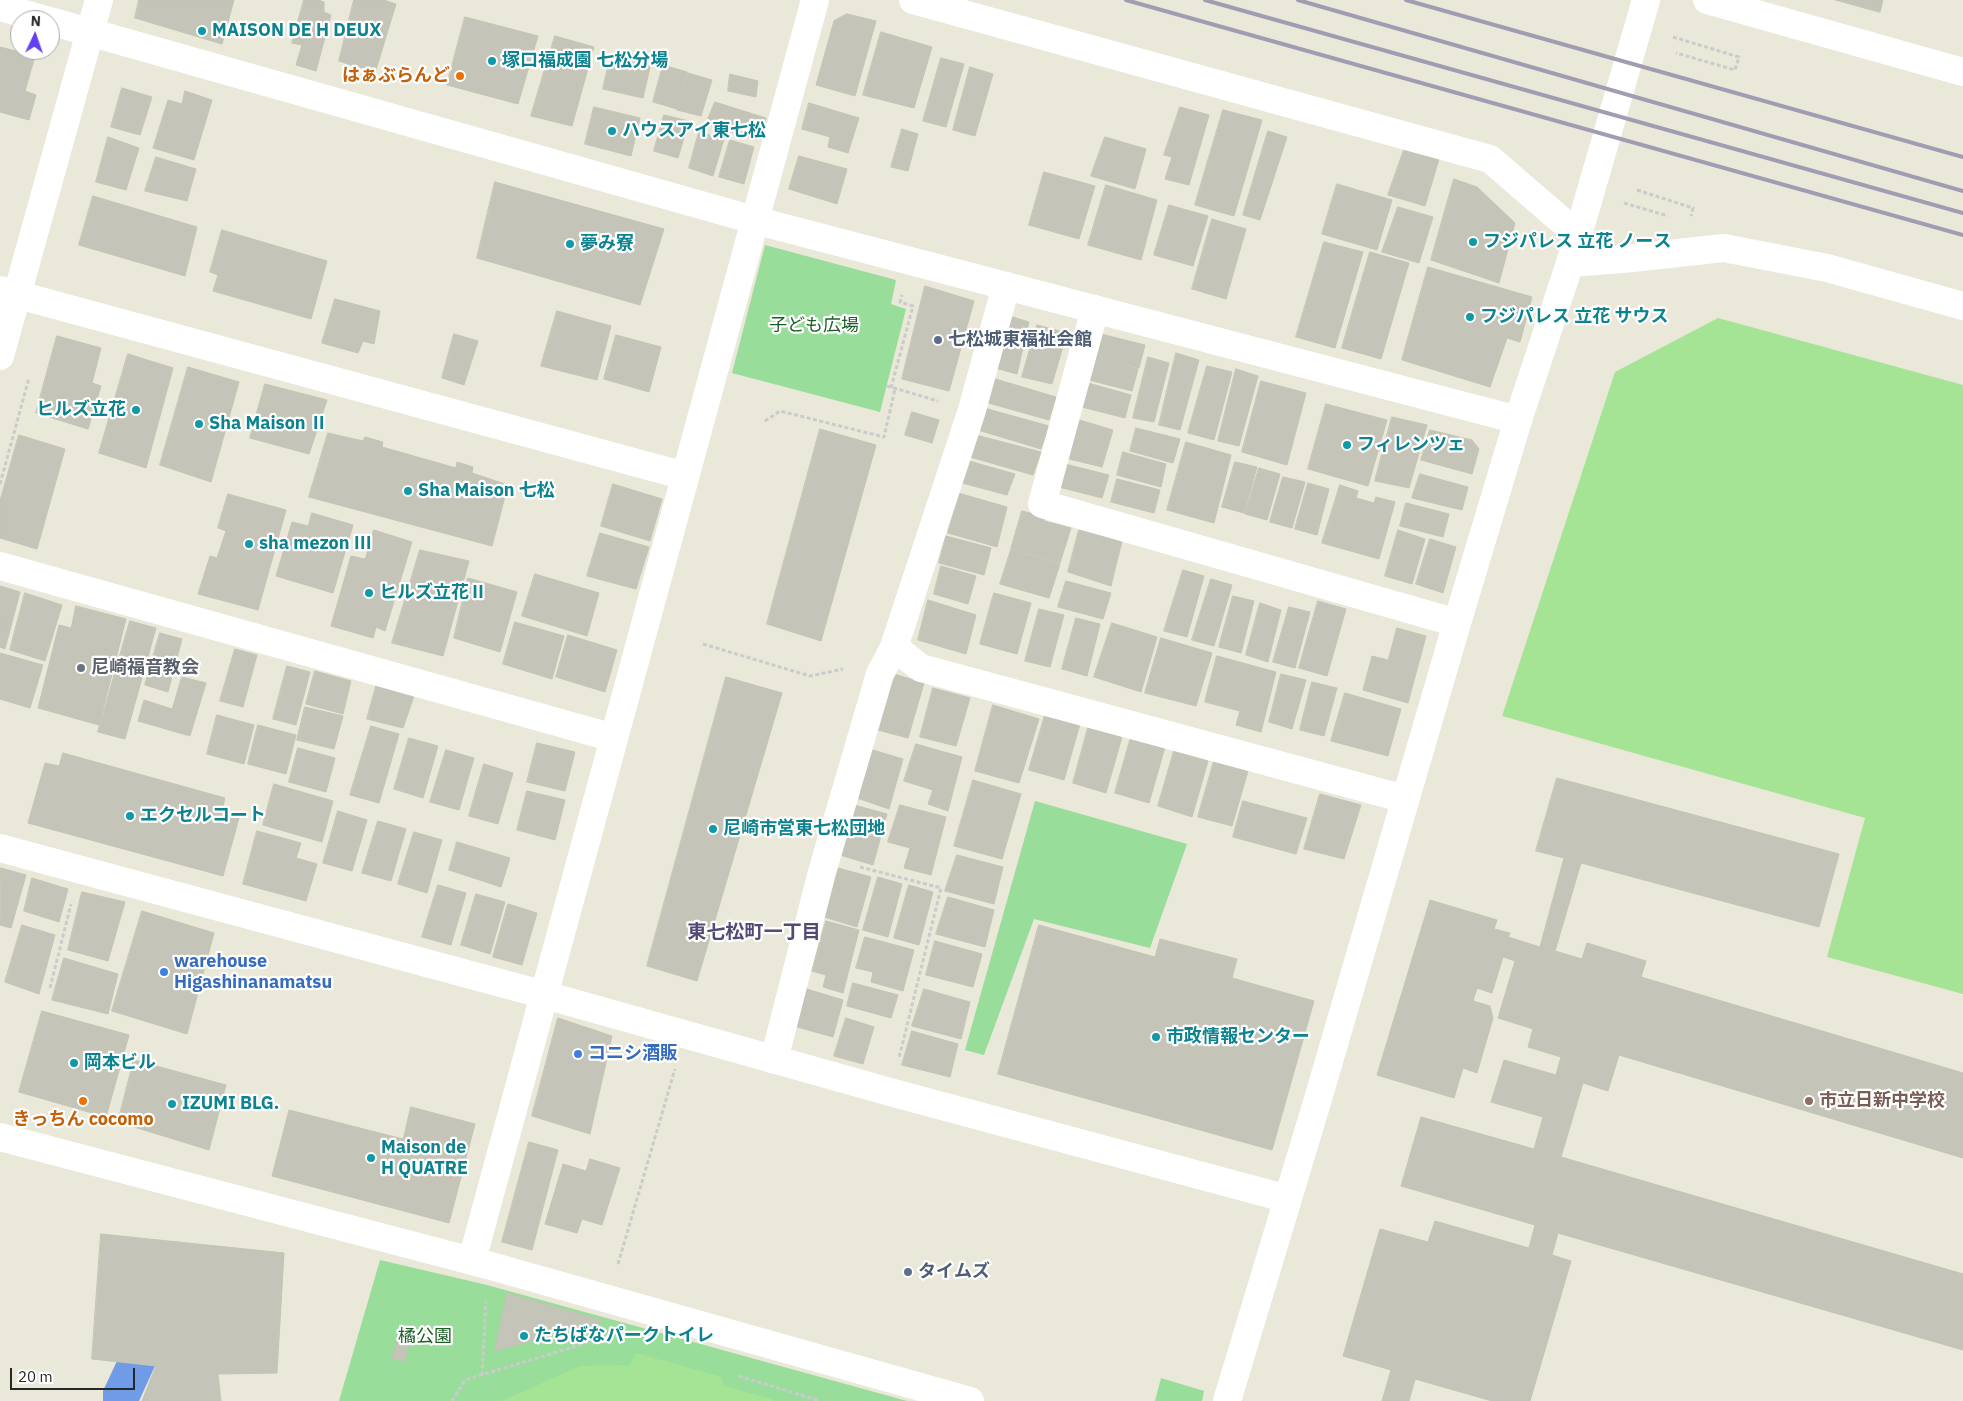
<!DOCTYPE html>
<meta charset="utf-8">
<style>
body{margin:0}
#map{position:relative;width:1963px;height:1401px;overflow:hidden;background:#e9e8d9;font-family:"IBM Plex Sans",sans-serif}
canvas{display:block}
.north{position:absolute;left:10px;top:10px;width:50px;height:50px;box-sizing:border-box;background:#fff;border:1px solid #a9a9a9;border-radius:50%;rotate:3deg;font-size:14px;font-weight:700;line-height:20px;text-align:center;color:#272727}
.north::after{content:'';display:block;margin:auto;width:18px;height:22px;background:#6140ef;clip-path:polygon(50% 0,100% 100%,50% 72%,0 100%)}
.scale{position:absolute;left:10px;top:1368px;width:125px;height:22px;box-sizing:border-box;border:2px solid #272727;border-top:0;padding-left:6px;font-size:15px;line-height:18px;white-space:nowrap;color:#272727;-webkit-text-stroke:4px #fff;paint-order:stroke}
</style>
<div id="map">
<canvas width="1963" height="1401"></canvas>
<div class="north">N</div>
<div class="scale">20 m</div>
</div>
<script>
const ctx = document.querySelector('canvas').getContext('2d');
ctx.lineJoin = 'round';
function fill(path, color) {
  ctx.fillStyle = color;
  ctx.fill(path, 'evenodd');
}
function trace(path, color, width, dash) {
  ctx.strokeStyle = color;
  ctx.lineWidth = width;
  ctx.lineCap = dash ? 'butt' : 'round';
  ctx.setLineDash(dash || []);
  ctx.stroke(path);
}
function drawText(font, color, halo, rows, align = 'center') {
  ctx.font = font + ' "IBM Plex Sans","Noto Sans JP",sans-serif';
  ctx.lineWidth = 4.5;
  ctx.setLineDash([]);
  ctx.textBaseline = 'middle';
  ctx.strokeStyle = halo;
  ctx.fillStyle = color;
  for (const [text, x, y, turn = 0] of rows) {
    ctx.save();
    ctx.translate(x, y);
    ctx.rotate((+turn || 0) * Math.PI / 180);
    ctx.textAlign = isNaN(turn) ? turn : align;
    if (halo) ctx.strokeText(text, 0, 0);
    ctx.fillText(text, 0, 0);
    ctx.restore();
  }
}
fill(new Path2D(`
 M 765,245 L 896,280 L 891,304 L 906,309 L 880,412 L 732,373 Z
 M 1035,801 L 1187,844 L 1150,948 L 1034,919 L 984,1055 L 965,1050 Z
 M 380,1260 L 487,1285 L 907,1401 L 339,1401 Z
 M 1161,1378 L 1204,1391 L 1202,1401 L 1155,1401 Z`), '#98dd9a');
fill(new Path2D(`
 M 1718,318 L 1963,385 L 1963,994 L 1827,957 L 1865,818 L 1502,716 L 1615,372 Z
 M 636,1353 L 722,1377 L 723,1386 L 769,1398 L 775,1401 L 502,1401 L 580,1366 L 630,1365 Z`), '#a4e494');
fill(new Path2D(`
 M 117,1361 L 155,1366 L 139,1401 L 103,1401 L 103,1391 Z`), '#709be7');
const building = new Path2D(`
 M 139,0 L 234,0 L 222,44 L 135,18 Z
 M 304,0 L 318,0 L 324,2 L 324,12 L 331,15 L 316,71 L 296,65 L 302,45 L 292,43 Z
 M 354,0 L 384,0 L 396,4 L 375,73 L 339,61 Z
 M 1836,0 L 1883,0 L 1880,12 Z
 M 847,14 L 876,21 L 855,96 L 816,85 L 834,21 Z
 M 465,17 L 538,36 L 518,104 L 447,85 Z
 M 881,32 L 932,47 L 914,108 L 863,95 Z
 M 555,36 L 594,47 L 572,126 L 531,116 Z
 M 0,47 L 35,56 L 25,91 L 36,95 L 29,120 L 0,112 Z
 M 611,54 L 651,63 L 643,98 L 603,89 Z
 M 941,58 L 964,64 L 946,127 L 923,121 Z
 M 663,65 L 687,72 L 677,109 L 653,102 Z
 M 970,67 L 993,74 L 975,136 L 953,130 Z
 M 688,73 L 712,80 L 701,116 L 677,110 Z
 M 730,74 L 758,81 L 756,97 L 728,91 Z
 M 122,88 L 152,97 L 140,135 L 111,127 Z
 M 185,91 L 212,100 L 194,160 L 153,148 L 168,100 L 182,104 Z
 M 715,102 L 766,118 L 757,140 L 706,124 Z
 M 809,103 L 859,118 L 848,153 L 828,147 L 830,137 L 802,129 Z
 M 594,107 L 640,118 L 631,156 L 585,144 Z
 M 1180,107 L 1209,115 L 1189,185 L 1165,179 L 1172,157 L 1164,155 Z
 M 1223,110 L 1262,120 L 1234,216 L 1195,205 Z
 M 664,115 L 689,121 L 678,158 L 654,151 Z
 M 902,129 L 918,134 L 908,171 L 891,167 Z
 M 1268,131 L 1287,137 L 1260,220 L 1243,215 Z
 M 699,132 L 724,139 L 713,176 L 689,168 Z
 M 108,137 L 139,148 L 126,190 L 96,182 Z
 M 1105,137 L 1146,149 L 1135,189 L 1091,176 Z
 M 730,140 L 754,147 L 744,184 L 719,177 Z
 M 1404,150 L 1439,159 L 1425,206 L 1388,195 Z
 M 799,156 L 847,169 L 837,204 L 789,189 Z
 M 156,157 L 196,169 L 187,201 L 145,191 Z
 M 1044,172 L 1095,186 L 1079,239 L 1029,225 Z
 M 1454,179 L 1477,187 L 1515,223 L 1499,283 L 1431,260 Z
 M 495,182 L 664,229 L 640,305 L 477,258 Z
 M 1337,184 L 1392,200 L 1377,250 L 1322,234 Z
 M 1106,185 L 1157,200 L 1141,260 L 1088,245 Z
 M 93,196 L 197,227 L 185,276 L 79,245 Z
 M 1169,205 L 1208,216 L 1193,266 L 1154,255 Z
 M 1398,207 L 1433,217 L 1419,263 L 1382,252 Z
 M 1212,219 L 1246,229 L 1226,299 L 1192,289 Z
 M 222,230 L 327,261 L 311,319 L 213,291 L 218,275 L 210,272 Z
 M 1324,242 L 1363,252 L 1335,348 L 1296,337 Z
 M 1370,252 L 1409,263 L 1381,359 L 1342,348 Z
 M 1428,267 L 1532,297 L 1520,342 L 1507,338 L 1490,387 L 1402,360 Z
 M 925,286 L 974,301 L 949,391 L 902,379 Z
 M 335,299 L 380,311 L 374,344 L 363,341 L 358,353 L 322,343 Z
 M 557,311 L 611,326 L 597,380 L 541,366 Z
 M 1009,316 L 1029,322 L 1017,374 L 995,368 Z
 M 1037,325 L 1067,333 L 1052,384 L 1022,377 Z
 M 454,334 L 478,341 L 464,385 L 442,378 Z
 M 1101,334 L 1145,345 L 1139,368 L 1095,357 Z
 M 616,335 L 661,347 L 649,392 L 604,379 Z
 M 57,336 L 101,348 L 92,383 L 101,386 L 88,429 L 36,413 Z
 M 1176,353 L 1199,360 L 1180,430 L 1159,425 Z
 M 128,354 L 173,368 L 146,468 L 99,453 Z
 M 1094,357 L 1138,369 L 1132,391 L 1089,380 Z
 M 1148,357 L 1169,363 L 1154,422 L 1133,418 Z
 M 1207,366 L 1232,372 L 1214,440 L 1188,433 Z
 M 188,367 L 239,382 L 211,482 L 160,465 Z
 M 1236,369 L 1258,376 L 1239,446 L 1218,441 Z
 M 992,378 L 1056,397 L 1049,420 L 985,402 Z
 M 1261,381 L 1306,393 L 1287,465 L 1242,452 Z
 M 1088,383 L 1131,395 L 1125,418 L 1082,407 Z
 M 265,384 L 327,400 L 309,454 L 250,438 Z
 M 1326,404 L 1387,420 L 1368,486 L 1308,469 Z
 M 984,408 L 1049,426 L 1041,449 L 978,430 Z
 M 912,412 L 939,420 L 932,443 L 905,435 Z
 M 1392,417 L 1427,425 L 1409,488 L 1375,481 Z
 M 1076,419 L 1113,430 L 1102,467 L 1065,458 Z
 M 1136,428 L 1180,439 L 1173,463 L 1130,451 Z
 M 820,429 L 876,445 L 821,641 L 767,624 Z
 M 1430,430 L 1472,440 L 1479,449 L 1472,474 L 1421,460 Z
 M 328,433 L 363,441 L 365,437 L 383,442 L 382,447 L 456,468 L 457,462 L 473,467 L 472,473 L 508,485 L 492,546 L 309,497 Z
 M 19,435 L 65,449 L 37,549 L 0,538 L 0,501 Z
 M 976,435 L 1041,452 L 1033,475 L 970,457 Z
 M 1186,442 L 1231,455 L 1214,523 L 1167,510 Z
 M 1123,452 L 1166,464 L 1161,487 L 1117,475 Z
 M 969,461 L 1015,474 L 1007,495 L 962,483 Z
 M 1235,462 L 1257,467 L 1244,513 L 1222,507 Z
 M 1065,464 L 1109,475 L 1102,498 L 1059,487 Z
 M 1259,468 L 1280,474 L 1267,520 L 1245,514 Z
 M 1420,474 L 1468,487 L 1462,510 L 1412,498 Z
 M 1283,477 L 1305,482 L 1292,528 L 1270,522 Z
 M 1117,479 L 1160,490 L 1154,513 L 1111,502 Z
 M 1308,483 L 1329,489 L 1317,535 L 1295,529 Z
 M 613,484 L 662,499 L 650,541 L 601,526 Z
 M 1340,485 L 1358,491 L 1356,498 L 1374,503 L 1376,497 L 1395,502 L 1379,559 L 1322,543 Z
 M 958,493 L 1007,507 L 997,547 L 948,533 Z
 M 228,494 L 286,510 L 258,610 L 198,594 L 210,556 L 217,558 L 226,531 L 218,528 Z
 M 1406,503 L 1449,514 L 1443,537 L 1400,526 Z
 M 1022,511 L 1045,517 L 1044,521 L 1071,528 L 1060,563 L 1011,549 Z
 M 312,513 L 353,525 L 333,593 L 276,576 L 292,522 L 308,526 Z
 M 374,530 L 412,542 L 385,631 L 376,627 L 373,638 L 331,626 L 351,556 L 365,559 Z
 M 1079,530 L 1122,541 L 1111,586 L 1068,572 Z
 M 1398,530 L 1425,539 L 1412,584 L 1385,576 Z
 M 600,533 L 649,547 L 636,589 L 587,576 Z
 M 946,536 L 991,548 L 984,575 L 939,563 Z
 M 1430,539 L 1456,547 L 1443,593 L 1416,584 Z
 M 420,550 L 469,561 L 443,656 L 392,643 Z
 M 1011,550 L 1060,564 L 1049,598 L 1000,584 Z
 M 941,566 L 976,576 L 968,604 L 934,594 Z
 M 1183,570 L 1204,576 L 1187,637 L 1164,631 Z
 M 535,574 L 599,593 L 587,636 L 522,616 Z
 M 468,578 L 517,592 L 500,652 L 454,638 Z
 M 1211,579 L 1232,585 L 1214,646 L 1192,640 Z
 M 1066,581 L 1111,593 L 1103,619 L 1058,607 Z
 M 0,586 L 20,592 L 5,649 L 0,647 Z
 M 25,593 L 62,605 L 45,661 L 10,650 Z
 M 994,593 L 1031,603 L 1017,654 L 980,644 Z
 M 1233,596 L 1254,601 L 1241,653 L 1219,647 Z
 M 928,600 L 976,615 L 966,654 L 918,640 Z
 M 1318,601 L 1346,609 L 1327,676 L 1299,668 Z
 M 1260,603 L 1281,610 L 1268,662 L 1246,655 Z
 M 76,606 L 126,619 L 99,725 L 38,708 L 59,625 L 71,628 Z
 M 1289,607 L 1310,612 L 1295,668 L 1273,662 Z
 M 1039,609 L 1064,615 L 1050,667 L 1025,661 Z
 M 1076,618 L 1100,624 L 1087,676 L 1062,669 Z
 M 130,621 L 156,628 L 125,739 L 98,732 Z
 M 515,622 L 564,636 L 552,679 L 503,664 Z
 M 1112,623 L 1157,637 L 1141,692 L 1094,677 Z
 M 1397,628 L 1426,636 L 1408,703 L 1363,690 L 1372,656 L 1388,660 Z
 M 160,633 L 182,639 L 168,692 L 145,685 Z
 M 568,635 L 617,650 L 605,692 L 556,677 Z
 M 1161,638 L 1212,653 L 1196,706 L 1145,693 Z
 M 235,649 L 257,655 L 243,707 L 220,701 Z
 M 0,653 L 43,665 L 30,708 L 0,699 Z
 M 1217,656 L 1276,672 L 1261,732 L 1236,725 L 1240,711 L 1205,702 Z
 M 287,666 L 310,672 L 296,725 L 273,719 Z
 M 315,671 L 351,681 L 343,714 L 306,704 Z
 M 890,673 L 924,683 L 908,738 L 874,729 Z
 M 1281,674 L 1306,680 L 1292,729 L 1269,722 Z
 M 182,677 L 206,683 L 190,736 L 138,721 L 144,700 L 172,709 Z
 M 726,677 L 782,693 L 697,981 L 647,966 Z
 M 1312,682 L 1337,688 L 1324,736 L 1300,730 Z
 M 377,683 L 415,693 L 403,728 L 367,719 Z
 M 933,688 L 970,698 L 956,746 L 920,737 Z
 M 1345,693 L 1401,709 L 1388,756 L 1331,741 Z
 M 993,705 L 1039,719 L 1019,783 L 975,771 Z
 M 305,707 L 343,716 L 334,749 L 297,740 Z
 M 217,715 L 254,725 L 244,764 L 207,754 Z
 M 1045,715 L 1080,724 L 1064,780 L 1029,770 Z
 M 258,725 L 296,735 L 286,774 L 248,764 Z
 M 371,726 L 399,734 L 379,803 L 350,795 Z
 M 1088,728 L 1122,737 L 1106,793 L 1073,783 Z
 M 1131,737 L 1165,747 L 1149,803 L 1115,793 Z
 M 409,738 L 438,746 L 423,798 L 394,789 Z
 M 537,743 L 575,752 L 565,791 L 527,782 Z
 M 916,744 L 962,757 L 948,811 L 928,804 L 933,790 L 904,781 Z
 M 298,748 L 335,758 L 326,792 L 289,782 Z
 M 869,749 L 903,759 L 889,809 L 857,798 Z
 M 446,750 L 474,758 L 459,810 L 430,802 Z
 M 1174,751 L 1208,761 L 1192,817 L 1158,806 Z
 M 63,753 L 225,798 L 221,814 L 239,818 L 223,876 L 28,823 L 45,763 L 59,766 Z
 M 1214,761 L 1248,771 L 1232,826 L 1198,817 Z
 M 484,764 L 513,773 L 498,824 L 469,816 Z
 M 1557,778 L 1839,854 L 1819,927 L 1581,863 L 1555,951 L 1582,959 L 1587,943 L 1646,961 L 1641,977 L 1963,1073 L 1963,1158 L 1619,1055 L 1608,1091 L 1583,1083 L 1561,1157 L 1963,1274 L 1963,1350 L 1558,1233 L 1552,1255 L 1571,1261 L 1530,1401 L 1492,1401 L 1415,1379 L 1409,1401 L 1382,1401 L 1391,1370 L 1343,1356 L 1380,1229 L 1428,1242 L 1435,1221 L 1529,1248 L 1535,1225 L 1401,1186 L 1421,1117 L 1534,1149 L 1543,1117 L 1491,1102 L 1504,1060 L 1556,1075 L 1561,1057 L 1528,1047 L 1533,1029 L 1498,1018 L 1515,961 L 1503,957 L 1492,993 L 1477,988 L 1473,1001 L 1490,1006 L 1493,1018 L 1477,1073 L 1463,1068 L 1454,1098 L 1377,1075 L 1430,900 L 1497,920 L 1494,929 L 1510,933 L 1508,937 L 1540,947 L 1564,858 L 1536,851 Z
 M 973,780 L 1021,794 L 1002,859 L 954,846 Z
 M 274,784 L 333,801 L 322,842 L 263,825 Z
 M 527,791 L 565,800 L 555,840 L 517,830 Z
 M 1320,794 L 1361,805 L 1344,859 L 1304,849 Z
 M 1243,801 L 1307,818 L 1296,854 L 1233,837 Z
 M 854,805 L 887,814 L 873,865 L 840,855 Z
 M 900,805 L 946,817 L 931,875 L 904,868 L 910,848 L 888,842 Z
 M 338,811 L 367,820 L 352,871 L 323,863 Z
 M 378,821 L 406,829 L 391,881 L 362,873 Z
 M 257,831 L 301,843 L 296,858 L 317,864 L 306,901 L 243,884 Z
 M 414,832 L 442,840 L 427,893 L 398,884 Z
 M 457,842 L 510,858 L 501,887 L 449,870 Z
 M 957,855 L 1003,867 L 994,904 L 945,891 Z
 M 1,868 L 26,875 L 11,928 L 0,925 Z
 M 838,868 L 871,877 L 857,927 L 824,917 Z
 M 878,877 L 902,884 L 888,937 L 863,930 Z
 M 32,878 L 68,889 L 59,922 L 24,911 Z
 M 438,885 L 466,893 L 451,945 L 422,937 Z
 M 909,885 L 933,892 L 919,945 L 894,938 Z
 M 82,892 L 125,902 L 108,961 L 68,950 Z
 M 476,894 L 505,902 L 490,954 L 461,945 Z
 M 948,897 L 994,910 L 985,947 L 936,934 Z
 M 508,904 L 537,913 L 522,965 L 493,957 Z
 M 142,911 L 214,933 L 187,1034 L 112,1011 Z
 M 826,921 L 859,930 L 843,993 L 823,987 L 826,975 L 812,971 Z
 M 22,925 L 55,935 L 39,994 L 5,982 Z
 M 1039,925 L 1155,957 L 1160,939 L 1237,959 L 1232,978 L 1314,1001 L 1272,1150 L 998,1074 Z
 M 865,937 L 914,950 L 903,991 L 871,982 L 873,972 L 856,968 Z
 M 935,941 L 982,954 L 973,987 L 926,975 Z
 M 64,958 L 118,974 L 108,1014 L 52,1000 Z
 M 853,983 L 898,995 L 891,1018 L 847,1006 Z
 M 800,987 L 843,1000 L 833,1037 L 790,1025 Z
 M 924,989 L 970,1002 L 961,1039 L 912,1026 Z
 M 42,1011 L 129,1035 L 106,1117 L 19,1092 Z
 M 558,1018 L 612,1036 L 590,1134 L 532,1116 Z
 M 846,1018 L 874,1027 L 863,1064 L 834,1056 Z
 M 912,1031 L 958,1044 L 950,1077 L 902,1065 Z
 M 134,1060 L 226,1085 L 209,1150 L 118,1122 Z
 M 411,1107 L 475,1124 L 449,1223 L 272,1176 L 289,1110 L 403,1139 Z
 M 529,1142 L 558,1150 L 532,1250 L 502,1242 Z
 M 590,1159 L 620,1168 L 602,1225 L 582,1219 L 577,1233 L 545,1224 L 563,1164 L 586,1171 Z
 M 101,1234 L 284,1253 L 277,1373 L 218,1374 L 221,1401 L 142,1401 L 156,1366 L 92,1359 Z
 M 507,1293 L 604,1321 L 495,1351 Z
 M 397,1342 L 409,1346 L 404,1362 L 392,1358 Z`);
fill(building, '#c4c4b9');
trace(building, '#c4c4b3', 1);
trace(new Path2D(`
 M 1673,37 L 1739,57 L 1735,70 L 1676,53
 M 1637,190 L 1693,208 L 1691,216
 M 1624,203 L 1668,216
 M 887,386 L 938,401
 M 891,388 L 913,306 L 900,302 L 902,295
 M 765,421 L 780,411 L 884,437 L 895,389
 M 0,484 L 29,378
 M 703,644 L 810,676 L 843,669
 M 860,867 L 941,888 L 899,1058
 M 50,988 L 71,904
 M 618,1264 L 675,1069
 M 482,1375 L 486,1301
 M 739,1376 L 820,1401
 M 452,1401 L 465,1380 L 606,1337`), '#cbcbcb', 3, [4, 2.5]);
trace(new Path2D(`
 M 913,0 L 1490,159 L 1577,234
 M 1707,0 L 1963,72
 M 1570,263 L 1623,259 L 1724,248 L 1827,268 L 1963,306
 M 0,290 L 685,476
 M 1095,309 L 1042,504 L 1457,623
 M 0,356 L 99,0
 M 0,566 L 614,738
 M 894,647 L 921,668 L 1405,799
 M 0,848 L 545,995 L 890,1092 L 1288,1199
 M 774,1060 L 822,872 L 880,674 L 894,647 L 972,410 L 1006,286
 M 0,1137 L 491,1266 L 970,1401
 M 472,1260 L 815,0
 M 1227,1401 L 1318,1099 L 1457,623 L 1518,420 L 1570,263 L 1646,0`), '#fff', 28);
trace(new Path2D(`
 M 0,7 L 46,20
 M 50,21 L 754,220 L 1518,420`), '#fff', 28);
trace(new Path2D(`
 M 1126,0 L 1963,235
 M 1205,0 L 1963,213
 M 1298,0 L 1963,191
 M 1406,0 L 1963,157`), '#a19cb1', 4);
for (const [x, y, r, color] of [
 [202,31,5,"#0f9aa8"],
 [492,61,5,"#0f9aa8"],
 [460,76,5,"#e8710a"],
 [612,131,5,"#0f9aa8"],
 [1473,242,5,"#0f9aa8"],
 [570,244,5,"#0f9aa8"],
 [1470,317,5,"#0f9aa8"],
 [938,340,5,"#5c6f8a"],
 [136,410,5,"#0f9aa8"],
 [199,424,5,"#0f9aa8"],
 [1347,445,5,"#0f9aa8"],
 [408,491,5,"#0f9aa8"],
 [249,544,5,"#0f9aa8"],
 [369,593,5,"#0f9aa8"],
 [81,668,5,"#6b7280"],
 [130,816,5,"#0f9aa8"],
 [713,829,5,"#0f9aa8"],
 [164,972,5,"#3f7fe0"],
 [1156,1037,5,"#0f9aa8"],
 [578,1054,5,"#3f7fe0"],
 [74,1063,5,"#0f9aa8"],
 [83,1101,5,"#e8710a"],
 [1809,1101,5,"#8d6e63"],
 [172,1104,5,"#0f9aa8"],
 [371,1158,5,"#0f9aa8"],
 [908,1272,5,"#5c6f8a"],
 [524,1336,5,"#0f9aa8"]
]) {
  const dot = new Path2D();
  dot.arc(x, y, r, 0, 2 * Math.PI);
  ctx.fillStyle = color;
  ctx.fill(dot);
  trace(dot, '#fff', 2);
}
drawText('bold 18px', '#0d838f', '#fff', [
 ["MAISON DE H DEUX",212,31],
 ["塚口福成園 七松分場",502,61],
 ["ハウスアイ東七松",622,131],
 ["フジパレス 立花 ノース",1483,242],
 ["夢み寮",580,244],
 ["フジパレス 立花 サウス",1480,317],
 ["ヒルズ立花",126,410,"right"],
 ["Sha Maison Ⅱ",209,424],
 ["フィレンツェ",1357,445],
 ["Sha Maison 七松",418,491],
 ["sha mezon Ⅲ",259,544],
 ["ヒルズ立花Ⅱ",379,593],
 ["エクセルコート",140,816],
 ["尼崎市営東七松団地",723,829],
 ["市政情報センター",1166,1037],
 ["岡本ビル",84,1063],
 ["IZUMI BLG.",182,1104],
 ["Maison de",381,1148],
 ["H QUATRE",381,1169],
 ["たちばなパークトイレ",534,1336]
], 'left');
drawText('bold 18px', '#c56008', '#fff', [
 ["はぁぶらんど",450,76],
 ["きっちん cocomo",83,1120,"center"]
], 'right');
drawText('18px', '#1d5e28', '#fff', [
 ["子ども広場",814,326],
 ["橘公園",425,1337]
]);
drawText('bold 18px', '#4e5e75', '#fff', [
 ["七松城東福祉会館",948,340],
 ["タイムズ",918,1272]
], 'left');
drawText('bold 18px', '#5b616d', '#fff', [
 ["尼崎福音教会",91,668]
], 'left');
drawText('bold 18px', '#366cbe', '#fff', [
 ["warehouse",174,962],
 ["Higashinanamatsu",174,983],
 ["コニシ酒販",588,1054]
], 'left');
drawText('bold 18px', '#785e54', '#fff', [
 ["市立日新中学校",1819,1101]
], 'left');
drawText('bold 19px', '#534a74', '#fff', [
 ["東七松町一丁目",754,933]
]);
</script>
